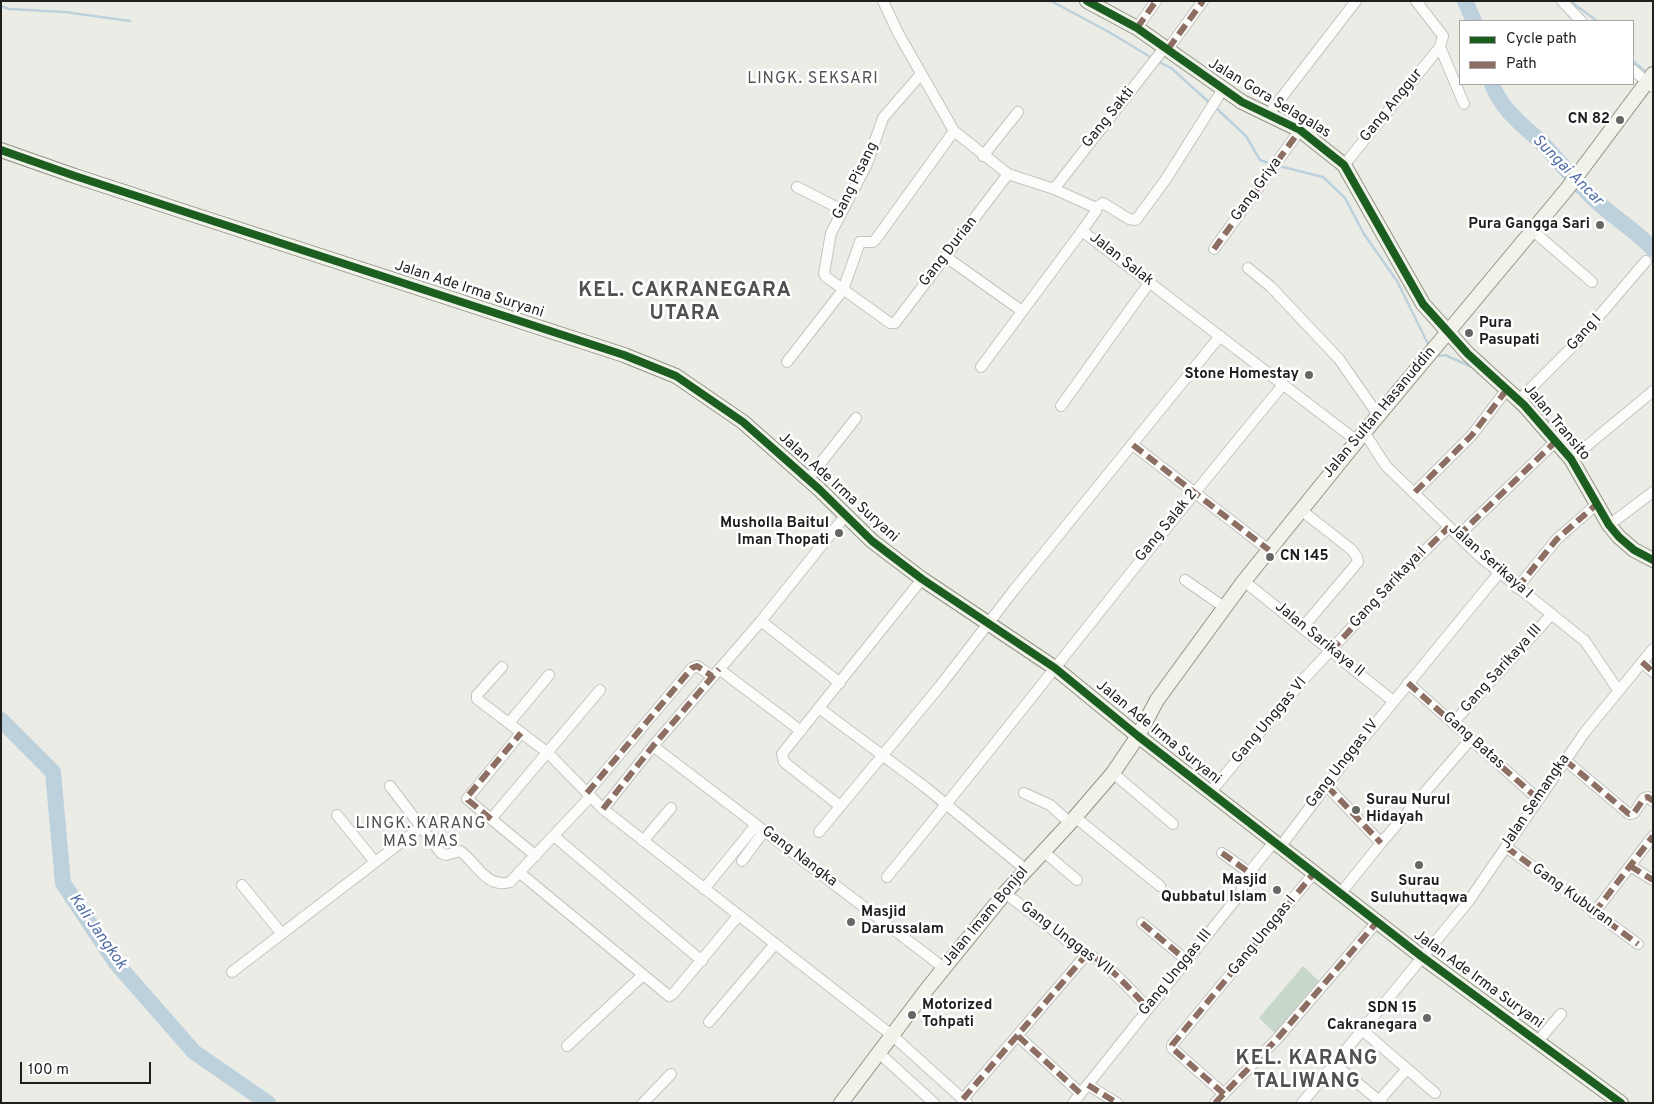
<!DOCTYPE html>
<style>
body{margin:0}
#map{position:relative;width:1654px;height:1104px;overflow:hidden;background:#ecece7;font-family:Overpass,sans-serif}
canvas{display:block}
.frame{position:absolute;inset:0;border:2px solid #1e1e1e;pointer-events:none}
.legend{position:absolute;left:1459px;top:20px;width:175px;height:65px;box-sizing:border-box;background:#fff;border:1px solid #a5a5a5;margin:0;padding:6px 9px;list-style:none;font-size:15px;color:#1e1e1e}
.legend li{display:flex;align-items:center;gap:10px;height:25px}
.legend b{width:25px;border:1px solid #a5a5a5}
.scale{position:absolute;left:20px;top:1062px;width:131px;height:22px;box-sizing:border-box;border:2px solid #1e1e1e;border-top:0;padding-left:6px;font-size:15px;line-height:18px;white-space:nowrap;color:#1e1e1e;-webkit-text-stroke:4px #fff;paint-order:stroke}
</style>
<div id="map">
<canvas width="1654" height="1104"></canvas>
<div class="frame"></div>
<ul class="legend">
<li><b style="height:6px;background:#1b5e20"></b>Cycle path</li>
<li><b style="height:6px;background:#8d6e63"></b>Path</li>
</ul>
<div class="scale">100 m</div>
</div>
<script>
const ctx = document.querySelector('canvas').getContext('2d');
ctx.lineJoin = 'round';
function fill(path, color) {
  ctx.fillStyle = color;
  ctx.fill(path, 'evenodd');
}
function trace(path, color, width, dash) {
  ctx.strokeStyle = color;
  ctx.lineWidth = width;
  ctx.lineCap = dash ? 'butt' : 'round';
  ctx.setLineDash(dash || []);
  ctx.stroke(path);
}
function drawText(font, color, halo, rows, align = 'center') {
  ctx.font = font + ' Overpass,sans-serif';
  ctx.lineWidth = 5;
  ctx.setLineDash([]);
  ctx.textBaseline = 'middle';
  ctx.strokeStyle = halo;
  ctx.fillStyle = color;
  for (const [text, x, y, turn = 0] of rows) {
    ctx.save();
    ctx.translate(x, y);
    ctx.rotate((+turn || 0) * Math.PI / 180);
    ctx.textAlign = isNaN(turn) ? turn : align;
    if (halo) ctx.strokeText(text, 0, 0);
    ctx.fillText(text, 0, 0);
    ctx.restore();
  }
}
fill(new Path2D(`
 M 1303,966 L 1320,982 L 1277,1035 L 1259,1018 Z`), '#c7d7ca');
trace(new Path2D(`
 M 1051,1 L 1109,32 L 1152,58
 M 1570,1 L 1597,21
 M 1,6 L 9,9 L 65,12 L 130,21
 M 1157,61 L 1171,68 L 1211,104
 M 1633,61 L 1648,74
 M 1215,107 L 1246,136 L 1260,160 L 1271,164
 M 1279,166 L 1323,177 L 1345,198 L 1364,234 L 1397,281 L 1429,346
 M 1436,354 L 1438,356 L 1445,355 L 1474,368
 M 1515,406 L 1523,414`), '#bdd1dd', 2.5);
trace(new Path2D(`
 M 1465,1 L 1474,21
 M 1492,84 C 1502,110 1520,123 1540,141 C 1559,160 1575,182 1595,200 C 1613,217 1635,230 1653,249
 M 1,720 L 53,772 L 63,883 L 116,963 L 194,1052 L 268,1103`), '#bdd1dd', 16);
const street = new Path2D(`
 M 883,1 L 898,33 L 954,131 L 1008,174 L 1054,189 L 1094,207 L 1096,211 L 1082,231 L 1357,441
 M 1416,1 L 1443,36 L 1440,47 L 1464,104
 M 1562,1 L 1581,21
 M 1137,28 L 1156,1
 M 1168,49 L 1203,1
 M 1633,70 L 1653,87
 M 921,74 L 883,118 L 867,164 L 831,233 L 824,273 L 826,277 L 890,323 L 895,323 L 1008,174
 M 1268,115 L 1356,1
 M 983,156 L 1018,112
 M 1344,165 L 1440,47
 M 797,187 L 842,210
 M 1054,189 L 1165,47
 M 1095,208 L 1103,203 L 1129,219 L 1136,220 L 1166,179 L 1223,89
 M 1533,231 L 1592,282
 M 1214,249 L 1300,130
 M 946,257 L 1022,311
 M 1248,268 L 1271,287 L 1339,359 L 1378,415
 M 787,362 L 843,290 L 860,242 L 873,242 L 876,239 L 954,131
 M 981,367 L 1082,231
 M 1519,400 L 1576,343 L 1646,261
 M 1061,406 L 1149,283
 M 1364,432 L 1386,466 L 1478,555 L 1585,641 L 1618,690
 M 1133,445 L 1269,550
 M 1571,459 L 1653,391
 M 808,479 L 856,418
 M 1415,492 L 1472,435 L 1508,388
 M 1301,510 L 1352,550 L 1357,557 L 1358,562 L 1303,627
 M 1609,525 L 1653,492
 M 1458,536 L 1556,441
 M 1185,580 L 1224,607
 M 1244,581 L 1393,701
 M 1517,588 L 1557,539 L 1598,503
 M 761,621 L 840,683
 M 1642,662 L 1653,672
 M 502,667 L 477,695 L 477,699 L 548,753 L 603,809 L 893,1036 L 967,1103
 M 719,669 L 801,731
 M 1408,683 L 1538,799
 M 819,708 L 925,787 L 1025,869
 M 509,723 L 549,675
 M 1453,723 L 1552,614
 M 521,733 L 467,799 L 536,856
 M 653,746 L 944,968
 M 1565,760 L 1629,814 L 1634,813 L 1644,798 L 1648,797 L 1653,801
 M 1113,773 L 1173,824
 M 390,786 L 441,853 L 446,855 L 460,851 C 477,863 486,889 510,882 L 590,797
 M 1327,786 L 1381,843
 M 587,793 L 692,668 L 697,666 L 712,676
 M 1024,793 L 1050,805 L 1070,823
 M 1210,793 L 1304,679 L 1404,571 L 1449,527
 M 840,806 L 784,762 L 782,754 L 922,579
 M 603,809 L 653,746 L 761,621 L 846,515
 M 337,815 L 375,862
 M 1075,817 L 1160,886
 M 491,819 L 600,690
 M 819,832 L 940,686 L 1014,590 L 1220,336
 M 555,837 L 702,961
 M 643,841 L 671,808
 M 1280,847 L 1349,756 L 1499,573
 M 1506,847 L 1638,944
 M 1043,851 L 1077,880
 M 1222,853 L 1250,873
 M 742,861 L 764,831
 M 1630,866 L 1653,880
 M 520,873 L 669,996 L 673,994 L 738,916
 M 887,877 C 1021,714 1148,547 1283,385
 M 242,885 L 282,934
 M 704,889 L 756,825
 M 1005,893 L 1086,955 C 1100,954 1136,996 1147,1007
 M 1340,894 L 1381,843 L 1470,740
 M 1594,913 L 1653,836
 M 1142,923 L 1186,960
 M 232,972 L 421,827
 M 709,1022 L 775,944
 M 1361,1029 L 1435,1093
 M 1018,1036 L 1080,1093
 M 1538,1041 L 1561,1014
 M 567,1046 L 642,976
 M 880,1054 L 934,1103
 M 1333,1063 L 1382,1103
 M 1088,1085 L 1117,1103
 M 1224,1094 L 1172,1048 L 1172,1045 L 1314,873
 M 963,1099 L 1086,955
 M 643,1103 L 671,1074
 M 1073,1103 L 1236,899 L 1242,890 L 1242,881 L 1274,842
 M 1215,1103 L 1277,1039 L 1377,922
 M 1302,1103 L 1468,902 L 1585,732 L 1653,649
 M 1377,1103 L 1407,1069`);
const secondary = new Path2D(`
 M 1087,1 L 1137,28 L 1242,102 L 1300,130 L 1344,165 L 1423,304 L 1468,354 L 1524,405 L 1571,459 L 1609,525 L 1619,537 L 1634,550 L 1653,560
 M 1,150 L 75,176 L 624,355 L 676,376 L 743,422 L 819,489 L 872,541 L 922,579 L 1055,668 L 1138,736 L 1421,956 L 1621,1103
 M 841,1103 L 927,989 L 1005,893 L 1070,823 L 1113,773 L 1138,736 L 1157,700 L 1244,581 L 1357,441 L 1567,189 L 1653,74`);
trace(street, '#c3c3c1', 12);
trace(secondary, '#909581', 16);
trace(street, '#fcfcfb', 10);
trace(secondary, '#f1f3eb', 14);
trace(new Path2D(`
 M 1137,28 L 1156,1
 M 1168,49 L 1203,1
 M 1214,249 L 1300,130
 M 1133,445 L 1269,550
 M 1415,492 L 1472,435 L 1508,388
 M 1458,536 L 1556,441
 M 1517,588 L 1557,539 L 1598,503
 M 1331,651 L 1404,571 L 1449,527
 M 1642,662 L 1653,672
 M 1408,683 L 1538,799
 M 1565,760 L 1629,814 L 1634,813 L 1644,798 L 1648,797 L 1653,801
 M 1327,786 L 1381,843
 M 587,793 L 692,668 L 697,666 L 712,676
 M 603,809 L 653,746 L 719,669
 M 491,819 L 468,800 L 467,797 L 521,733
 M 1506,847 L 1638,944
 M 1222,853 L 1250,873
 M 1630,866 L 1653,880
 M 1594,913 L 1653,836
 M 1142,923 L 1186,960
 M 1018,1036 L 1080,1093
 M 1088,1085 L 1117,1103
 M 1224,1094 L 1172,1048 L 1172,1045 L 1314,873
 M 963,1099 L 1086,955 C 1100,954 1136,996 1147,1007
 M 1215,1103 L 1277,1039 L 1377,922`), '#8d6e63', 6, [12, 6]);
trace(new Path2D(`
 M 1087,1 L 1137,28 L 1242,102 L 1300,130 L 1344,165 L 1423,304 L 1468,354 L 1524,405 L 1571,459 L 1609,525 L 1619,537 L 1634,550 L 1653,560
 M 1,150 L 75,176 L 624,355 L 676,376 L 743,422 L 819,489 L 872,541 L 922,579 L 1055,668 L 1138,736 L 1421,956 L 1621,1103`), '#1b5e20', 8);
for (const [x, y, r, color] of [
 [1620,120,5,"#666664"],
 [1600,225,5,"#666664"],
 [1469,333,5,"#666664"],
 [1309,375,5,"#666664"],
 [839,533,5,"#666664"],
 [1270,557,5,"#666664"],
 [1356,810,5,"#666664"],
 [1419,865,5,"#666664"],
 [1277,890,5,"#666664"],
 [851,922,5,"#666664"],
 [912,1015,5,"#666664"],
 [1427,1018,5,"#666664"]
]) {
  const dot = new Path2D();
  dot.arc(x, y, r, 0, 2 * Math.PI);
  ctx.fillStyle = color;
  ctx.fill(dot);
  trace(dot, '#fff', 2);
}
drawText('15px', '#1e1e1e', '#fff', [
 ["Jalan Gora Selagalas",1269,99,31],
 ["Gang Anggur",1392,106,-51],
 ["Gang Sakti",1109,118,-51],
 ["Gang Pisang",856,181,-64],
 ["Gang Griya",1257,190,-54],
 ["Gang Durian",949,252,-52],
 ["Jalan Salak",1121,260,38],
 ["Jalan Ade Irma Suryani",469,290,18],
 ["Gang I",1585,333,-48],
 ["Jalan Sultan Hasanuddin",1380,413,-50],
 ["Jalan Transito",1556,423,50],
 ["Jalan Ade Irma Suryani",838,488,42],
 ["Gang Salak 2",1167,526,-51],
 ["Jalan Serikaya I",1490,562,41],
 ["Gang Sarikaya I",1389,588,-47],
 ["Jalan Sarikaya II",1319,640,39],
 ["Gang Sarikaya III",1502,669,-48],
 ["Gang Unggas VI",1270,721,-50],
 ["Jalan Ade Irma Suryani",1158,733,39],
 ["Gang Batas",1473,741,42],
 ["Gang Unggas IV",1343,764,-52],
 ["Jalan Semangka",1536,802,-56],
 ["Gang Nangka",799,857,37],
 ["Gang Kuburan",1572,896,36],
 ["Jalan Imam Bonjol",986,917,-50],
 ["Gang Unggas I",1263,936,-51],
 ["Gang Unggas VII",1066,939,37],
 ["Gang Unggas III",1176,973,-51],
 ["Jalan Ade Irma Suryani",1478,980,36]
]);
drawText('bold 15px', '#1e1e1e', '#fff', [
 ["CN 82",1610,120],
 ["Pura Gangga Sari",1590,225],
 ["Pura",1479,324,"left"],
 ["Pasupati",1479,341,"left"],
 ["Stone Homestay",1299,375],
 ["Musholla Baitul",829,524],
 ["Iman Thopati",829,541],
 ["CN 145",1280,557,"left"],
 ["Surau Nurul",1366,801,"left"],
 ["Hidayah",1366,818,"left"],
 ["Masjid",1267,881],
 ["Qubbatul Islam",1267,898],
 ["Surau",1419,882,"center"],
 ["Suluhuttaqwa",1419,899,"center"],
 ["Masjid",861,913,"left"],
 ["Darussalam",861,930,"left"],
 ["Motorized",922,1006,"left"],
 ["Tohpati",922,1023,"left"],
 ["SDN 15",1417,1009],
 ["Cakranegara",1417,1026]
], 'right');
ctx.letterSpacing = '1px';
drawText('16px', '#515151', '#fff', [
 ["LINGK. SEKSARI",813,80],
 ["LINGK. KARANG",421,825],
 ["MAS MAS",421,843]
]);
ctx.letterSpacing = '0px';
drawText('italic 16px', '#526da7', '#fff', [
 ["Sungai Ancar",1567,171,45],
 ["Kali Jangkok",97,932,55]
]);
ctx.letterSpacing = '1px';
drawText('bold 20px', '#515151', '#fff', [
 ["KEL. CAKRANEGARA",685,292],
 ["UTARA",685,315],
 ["KEL. KARANG",1307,1060],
 ["TALIWANG",1307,1083]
]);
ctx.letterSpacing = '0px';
</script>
